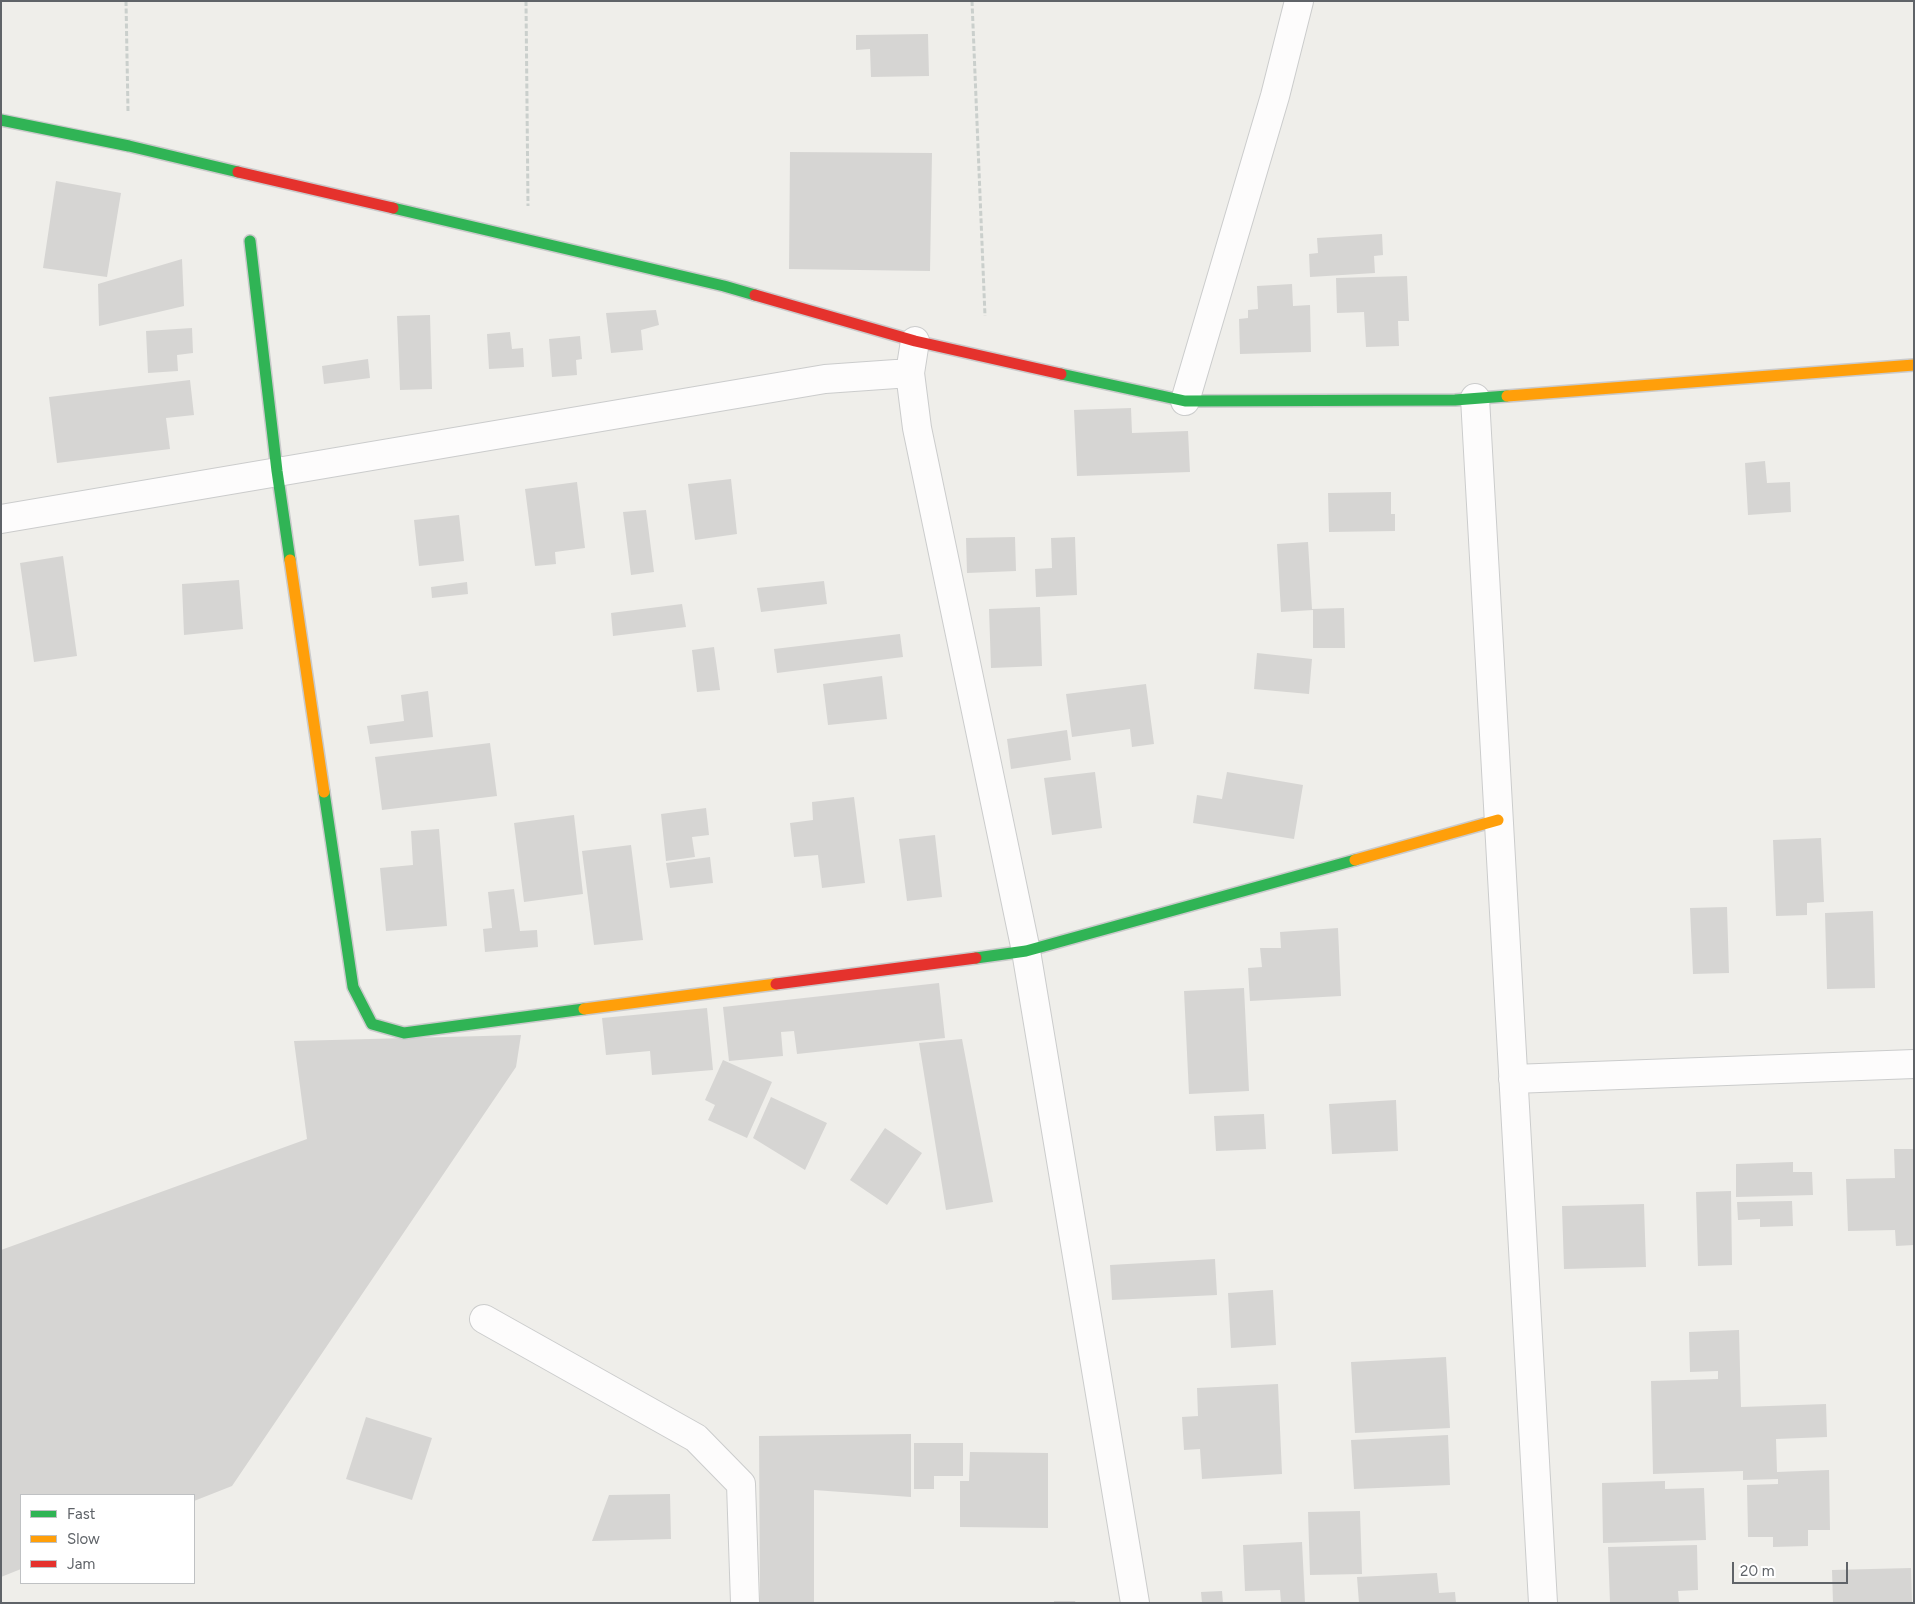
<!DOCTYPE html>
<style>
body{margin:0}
#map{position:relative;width:1915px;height:1604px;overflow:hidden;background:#efeeea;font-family:Figtree,sans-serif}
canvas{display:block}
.frame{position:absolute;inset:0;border:2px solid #5f6368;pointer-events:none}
.legend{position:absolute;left:20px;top:1494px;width:175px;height:90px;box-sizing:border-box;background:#fff;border:1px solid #bfc1c3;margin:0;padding:6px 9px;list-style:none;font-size:15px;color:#5f6368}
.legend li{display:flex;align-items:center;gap:10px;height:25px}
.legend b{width:25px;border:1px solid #bfc1c3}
.scale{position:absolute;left:1732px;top:1562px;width:116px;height:22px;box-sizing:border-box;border:2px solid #5f6368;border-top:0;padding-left:6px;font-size:15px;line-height:18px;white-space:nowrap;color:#5f6368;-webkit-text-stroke:4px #fff;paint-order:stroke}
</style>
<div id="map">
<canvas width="1915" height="1604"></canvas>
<div class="frame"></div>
<ul class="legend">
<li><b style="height:6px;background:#30b455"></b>Fast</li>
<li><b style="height:6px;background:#ff9f0a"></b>Slow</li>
<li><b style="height:6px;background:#e5322d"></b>Jam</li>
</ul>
<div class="scale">20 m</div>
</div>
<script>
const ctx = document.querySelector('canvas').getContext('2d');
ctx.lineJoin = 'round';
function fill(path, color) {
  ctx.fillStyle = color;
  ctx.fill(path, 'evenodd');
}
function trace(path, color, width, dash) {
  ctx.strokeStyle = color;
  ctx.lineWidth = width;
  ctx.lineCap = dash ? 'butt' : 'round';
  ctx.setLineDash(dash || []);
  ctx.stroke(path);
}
fill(new Path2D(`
 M 928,34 L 929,76 L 871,77 L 870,49 L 856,50 L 856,35 Z
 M 790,152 L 932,153 L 930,271 L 789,269 Z
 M 56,181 L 121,193 L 107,277 L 43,268 Z
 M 1382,234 L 1383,255 L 1374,256 L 1375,273 L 1310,277 L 1309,254 L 1318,253 L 1317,238 Z
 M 182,259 L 184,306 L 99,326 L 98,284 Z
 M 1407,276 L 1409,321 L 1398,321 L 1399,346 L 1366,347 L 1364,312 L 1337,313 L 1336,278 Z
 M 1292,284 L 1293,306 L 1310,305 L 1311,352 L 1240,354 L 1239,319 L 1248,318 L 1248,310 L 1258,309 L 1257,286 Z
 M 656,310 L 659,325 L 641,330 L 643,350 L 611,353 L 606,313 Z
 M 430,315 L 432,389 L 400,390 L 397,316 Z
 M 192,328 L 193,353 L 177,355 L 178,371 L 148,373 L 146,331 Z
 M 510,332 L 512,349 L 523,348 L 524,367 L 489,369 L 487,334 Z
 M 580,336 L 582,359 L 576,360 L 577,375 L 552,377 L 549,339 Z
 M 368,359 L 370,378 L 324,384 L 322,366 Z
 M 190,380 L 194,415 L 166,418 L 170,449 L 57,463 L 49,397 Z
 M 1131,408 L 1132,433 L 1188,431 L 1190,472 L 1077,476 L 1074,410 Z
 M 1765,461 L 1767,483 L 1790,482 L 1791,512 L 1748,515 L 1745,463 Z
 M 731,479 L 737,534 L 695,540 L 688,484 Z
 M 577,482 L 585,548 L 555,552 L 556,564 L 535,566 L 525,489 Z
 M 1391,492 L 1391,514 L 1395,514 L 1395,531 L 1329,532 L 1328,493 Z
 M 646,510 L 654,572 L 631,575 L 623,512 Z
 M 459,515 L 464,561 L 419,566 L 414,520 Z
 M 1015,537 L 1016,571 L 967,573 L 966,538 Z
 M 1075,537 L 1077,595 L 1036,597 L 1035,569 L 1052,568 L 1051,538 Z
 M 1308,542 L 1312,609 L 1344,608 L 1345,648 L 1313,648 L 1313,610 L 1281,612 L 1277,544 Z
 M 63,556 L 77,656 L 34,662 L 20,563 Z
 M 239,580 L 243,629 L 184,635 L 182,584 Z
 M 824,581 L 827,604 L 761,612 L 757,588 Z
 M 467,582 L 468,594 L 432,598 L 431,587 Z
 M 682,604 L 686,627 L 613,636 L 611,613 Z
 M 1040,607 L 1042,666 L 991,668 L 989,609 Z
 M 900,634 L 903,657 L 777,673 L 774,649 Z
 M 714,647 L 720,690 L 697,692 L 692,650 Z
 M 1257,653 L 1312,659 L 1309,694 L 1254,689 Z
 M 882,676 L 887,719 L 828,725 L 823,684 Z
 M 1146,684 L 1154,744 L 1132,747 L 1130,729 L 1072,737 L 1066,694 Z
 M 428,691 L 433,737 L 370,744 L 367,726 L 404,721 L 401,695 Z
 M 1067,730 L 1071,760 L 1011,769 L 1007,739 Z
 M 490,743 L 497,796 L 382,810 L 375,757 Z
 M 1095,772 L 1102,828 L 1052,835 L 1044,778 Z
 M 1227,772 L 1303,785 L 1294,839 L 1193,823 L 1197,795 L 1222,799 Z
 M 854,797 L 865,883 L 822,888 L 818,855 L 794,857 L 790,823 L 813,820 L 812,802 Z
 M 706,808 L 709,835 L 692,837 L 695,857 L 666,861 L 661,814 Z
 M 574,815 L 583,894 L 524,902 L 514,823 Z
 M 439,829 L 447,926 L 386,931 L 380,868 L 413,865 L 411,831 Z
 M 935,835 L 942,897 L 907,901 L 899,839 Z
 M 1821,838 L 1824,902 L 1807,903 L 1807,915 L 1776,916 L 1773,840 Z
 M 631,845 L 643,940 L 594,945 L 582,851 Z
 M 710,857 L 713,883 L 670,888 L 666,863 Z
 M 514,889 L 520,931 L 537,930 L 538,947 L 485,952 L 483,929 L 492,928 L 488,892 Z
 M 1727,907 L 1729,973 L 1693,974 L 1690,908 Z
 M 1873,911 L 1875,988 L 1827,989 L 1825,913 Z
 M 1338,928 L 1341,996 L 1250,1001 L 1248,968 L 1262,967 L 1260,948 L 1281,948 L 1280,932 Z
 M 939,983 L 945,1038 L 797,1054 L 794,1031 L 781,1032 L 783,1056 L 729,1061 L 723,1007 Z
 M 1244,988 L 1249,1091 L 1189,1094 L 1184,991 Z
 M 707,1008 L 713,1070 L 652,1075 L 650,1051 L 606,1055 L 602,1018 Z
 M 521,1035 L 516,1067 L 232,1486 L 194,1501 L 194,1495 L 21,1495 L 21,1569 L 1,1577 L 1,1250 L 307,1139 L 294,1041 Z
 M 962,1039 L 993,1202 L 946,1210 L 919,1043 Z
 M 723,1060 L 772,1082 L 747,1138 L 708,1120 L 715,1105 L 705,1100 Z
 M 771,1097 L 827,1123 L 805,1170 L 753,1138 Z
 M 1396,1100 L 1398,1151 L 1332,1154 L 1329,1104 Z
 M 1264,1114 L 1266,1149 L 1216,1151 L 1214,1116 Z
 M 885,1128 L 922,1153 L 887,1205 L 850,1180 Z
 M 1894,1149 L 1914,1149 L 1914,1245 L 1896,1246 L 1895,1230 L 1848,1231 L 1846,1179 L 1895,1178 Z
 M 1793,1162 L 1793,1172 L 1812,1172 L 1813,1195 L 1736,1197 L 1736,1164 Z
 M 1731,1191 L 1732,1265 L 1698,1266 L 1696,1192 Z
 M 1792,1201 L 1793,1226 L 1760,1227 L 1760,1219 L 1738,1220 L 1737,1202 Z
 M 1644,1204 L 1646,1267 L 1564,1269 L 1562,1206 Z
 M 1215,1259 L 1217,1295 L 1112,1300 L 1110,1265 Z
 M 1273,1290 L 1276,1345 L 1231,1348 L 1228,1293 Z
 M 1739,1330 L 1741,1407 L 1826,1404 L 1827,1437 L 1776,1439 L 1777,1472 L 1829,1470 L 1830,1530 L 1808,1530 L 1808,1546 L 1773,1547 L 1773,1537 L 1748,1537 L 1747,1485 L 1778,1484 L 1778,1479 L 1743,1480 L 1743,1471 L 1653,1474 L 1651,1381 L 1718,1379 L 1718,1371 L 1690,1372 L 1689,1332 Z
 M 1446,1357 L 1450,1428 L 1355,1433 L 1351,1362 Z
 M 1278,1384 L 1282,1474 L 1202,1479 L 1200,1449 L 1184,1450 L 1182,1417 L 1198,1416 L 1197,1388 Z
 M 366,1417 L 432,1438 L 412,1500 L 346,1479 Z
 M 911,1434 L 911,1497 L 814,1490 L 814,1603 L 760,1603 L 759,1436 Z
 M 1448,1435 L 1450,1485 L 1354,1489 L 1351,1440 Z
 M 914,1443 L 963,1443 L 963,1476 L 934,1476 L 934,1489 L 914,1489 Z
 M 970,1452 L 1048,1453 L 1048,1528 L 960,1527 L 960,1481 L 969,1481 Z
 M 1665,1481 L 1665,1489 L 1704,1488 L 1706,1540 L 1603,1543 L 1602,1483 Z
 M 670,1494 L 671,1539 L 592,1541 L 609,1495 Z
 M 1360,1511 L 1362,1574 L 1310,1575 L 1308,1512 Z
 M 1302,1542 L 1305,1603 L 1281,1603 L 1280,1590 L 1245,1591 L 1243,1545 Z
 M 1697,1545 L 1698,1590 L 1678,1591 L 1679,1603 L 1610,1603 L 1608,1547 Z
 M 1911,1568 L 1912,1603 L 1833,1603 L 1832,1570 Z
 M 1437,1573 L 1439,1593 L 1455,1592 L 1456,1603 L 1359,1603 L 1357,1577 Z
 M 1222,1591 L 1223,1603 L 1202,1603 L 1201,1592 Z
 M 1054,1601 L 1075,1601 L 1076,1603 L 1054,1603 Z`), '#d6d5d3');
const street = new Path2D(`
 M 915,341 L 910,373 L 917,428 L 1026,951 L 1135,1603
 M 1475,398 L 1543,1603
 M 1185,401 L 1275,96 L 1299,1
 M 1,519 L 825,379 L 910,373
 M 1513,1079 L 1914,1064
 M 484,1319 L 696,1438 L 741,1484 L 745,1603`);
const fast = new Path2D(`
 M 1,120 L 129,146 L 238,172
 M 393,208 L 724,286 L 755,295
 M 250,241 L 277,471 L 290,560
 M 1061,374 L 1185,401 L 1455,400 L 1507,396
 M 324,792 L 353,987 L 372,1024 L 404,1033 L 584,1009
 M 976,958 L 1026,951 L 1355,860`);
const slow = new Path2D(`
 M 1507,396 L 1914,365
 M 290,560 L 324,792
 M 1355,860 L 1498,820
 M 584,1009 L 776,984`);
const jam = new Path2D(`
 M 238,172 L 393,208
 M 755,295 L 915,341 L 1061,374
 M 776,984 L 976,958`);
trace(street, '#cbcccc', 30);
trace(fast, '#cacacb', 14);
trace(slow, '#cacacb', 14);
trace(jam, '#cacacb', 14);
trace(new Path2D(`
 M 126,1 L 128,111
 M 526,1 L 528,206
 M 972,1 L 985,316`), '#cacfcc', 3, [5, 2.5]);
trace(street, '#fdfcfc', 28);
trace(fast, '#30b455', 11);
trace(slow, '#ff9f0a', 11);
trace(jam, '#e5322d', 11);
</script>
